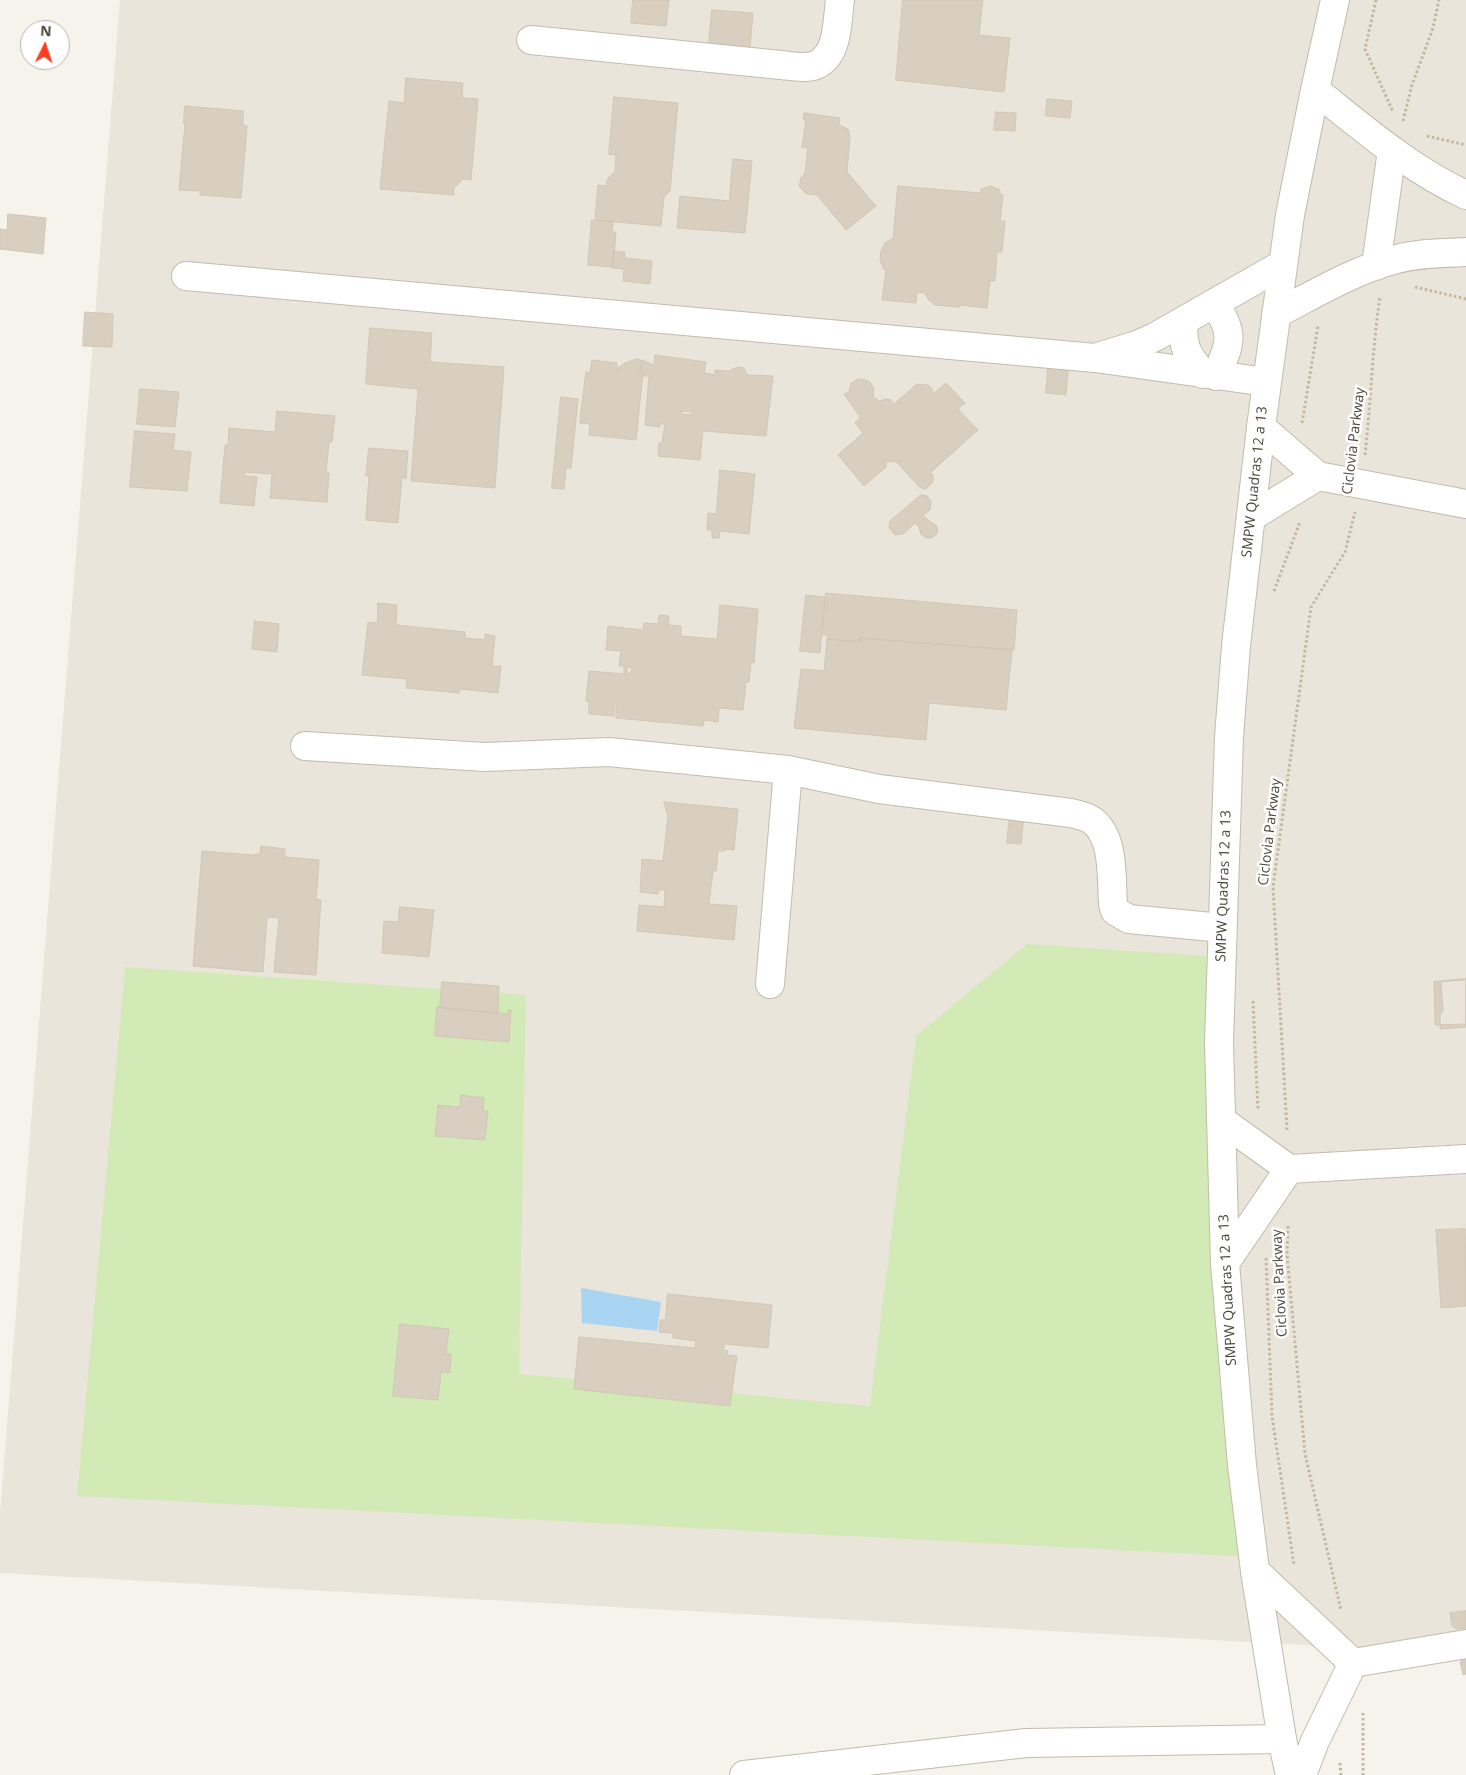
<!DOCTYPE html>
<style>
body{margin:0}
#map{position:relative;width:1466px;height:1775px;overflow:hidden;background:#f6f3ec;font-family:"Open Sans",sans-serif}
canvas{display:block}
.north{position:absolute;left:20px;top:20px;width:50px;height:50px;box-sizing:border-box;background:#fff;border:1px solid #b7b4b0;border-radius:50%;rotate:4deg;font-size:14px;font-weight:700;line-height:20px;text-align:center;color:#4b4439}
.north::after{content:'';display:block;margin:auto;width:18px;height:22px;background:#fc3f1d;clip-path:polygon(50% 0,100% 100%,50% 72%,0 100%)}
</style>
<div id="map">
<canvas width="1466" height="1775"></canvas>
<div class="north">N</div>
</div>
<script>
const ctx = document.querySelector('canvas').getContext('2d');
ctx.lineJoin = 'round';
function fill(path, color) {
  ctx.fillStyle = color;
  ctx.fill(path, 'evenodd');
}
function trace(path, color, width, dash) {
  ctx.strokeStyle = color;
  ctx.lineWidth = width;
  ctx.lineCap = dash ? 'butt' : 'round';
  ctx.setLineDash(dash || []);
  ctx.stroke(path);
}
function drawText(font, color, halo, rows, align = 'center') {
  ctx.font = font + ' "Open Sans",sans-serif';
  ctx.lineWidth = 5;
  ctx.setLineDash([]);
  ctx.textBaseline = 'middle';
  ctx.strokeStyle = halo;
  ctx.fillStyle = color;
  for (const [text, x, y, turn = 0] of rows) {
    ctx.save();
    ctx.translate(x, y);
    ctx.rotate((+turn || 0) * Math.PI / 180);
    ctx.textAlign = isNaN(turn) ? turn : align;
    if (halo) ctx.strokeText(text, 0, 0);
    ctx.fillText(text, 0, 0);
    ctx.restore();
  }
}
fill(new Path2D(`
 M 120,0 L 1466,0 L 1466,1654 L 0,1573 L 0,1514 Z`), '#eae5da');
fill(new Path2D(`
 M 1027,944 L 1222,957 L 1253,1557 L 77,1496 L 125,967 L 526,995 L 519,1374 L 870,1406 L 916,1036 Z`), '#d2eab5');
fill(new Path2D(`
 M 581,1288 L 661,1302 L 657,1331 L 582,1323 Z`), '#a9d4f2');
const building = new Path2D(`
 M 633,0 L 669,0 L 666,26 L 631,23 Z
 M 903,0 L 983,0 L 979,35 L 1010,38 L 1004,92 L 896,80 Z
 M 712,10 L 753,13 L 750,47 L 709,44 Z
 M 406,78 L 463,83 L 462,98 L 478,99 L 471,180 L 463,179 L 454,188 L 454,195 L 380,189 L 389,101 L 404,103 Z
 M 614,97 L 678,103 L 670,191 L 664,197 L 661,226 L 595,220 L 598,185 L 606,186 L 607,180 L 615,171 L 616,155 L 609,154 Z
 M 1047,99 L 1072,101 L 1070,118 L 1046,116 Z
 M 185,106 L 243,111 L 243,125 L 247,126 L 241,198 L 200,195 L 200,191 L 179,190 L 185,124 L 184,124 Z
 M 996,112 L 1016,113 L 1015,131 L 994,130 Z
 M 804,113 L 840,118 L 839,125 L 848,129 L 850,137 L 847,172 L 876,206 L 846,230 L 817,195 L 806,194 L 799,186 L 801,178 L 805,173 L 808,148 L 802,147 L 806,120 L 804,120 Z
 M 733,159 L 752,161 L 745,233 L 677,228 L 680,196 L 729,201 Z
 M 898,186 L 981,193 L 981,189 L 991,186 L 1000,190 L 1000,194 L 1002,194 L 1003,196 L 1000,221 L 1005,221 L 1002,252 L 997,252 L 995,281 L 990,281 L 987,308 L 960,305 L 960,307 L 935,305 L 928,299 L 925,293 L 917,292 L 916,303 L 882,300 L 886,271 L 884,269 L 880,260 L 881,251 L 885,243 L 893,238 Z
 M 8,214 L 46,218 L 43,254 L 0,249 L 0,229 L 7,230 Z
 M 592,220 L 613,222 L 612,232 L 616,232 L 613,267 L 588,265 Z
 M 614,251 L 625,252 L 624,258 L 652,261 L 650,284 L 623,281 L 624,269 L 612,268 Z
 M 85,312 L 113,314 L 112,347 L 83,346 Z
 M 370,328 L 432,333 L 430,362 L 504,367 L 495,488 L 411,481 L 418,389 L 366,384 Z
 M 655,355 L 706,362 L 704,373 L 715,375 L 715,370 L 730,371 L 732,369 L 739,367 L 744,368 L 747,375 L 773,376 L 766,436 L 703,431 L 700,460 L 658,456 L 659,443 L 662,443 L 665,424 L 660,424 L 660,427 L 645,425 L 649,376 L 642,376 L 643,372 L 641,372 L 642,360 L 654,365 ZM 682,411 L 692,412 L 692,415 L 682,414 Z
 M 637,359 L 641,360 L 640,372 L 643,372 L 636,440 L 589,435 L 590,424 L 580,423 L 580,419 L 586,372 L 590,373 L 592,360 L 617,363 L 617,369 L 625,363 Z
 M 1049,360 L 1069,361 L 1066,395 L 1046,393 Z
 M 858,379 L 866,380 L 870,382 L 874,389 L 873,396 L 879,401 L 887,399 L 891,400 L 894,404 L 917,384 L 928,385 L 932,389 L 933,394 L 946,383 L 965,403 L 958,409 L 978,430 L 930,473 L 933,475 L 933,482 L 927,488 L 924,489 L 918,486 L 897,462 L 886,461 L 886,467 L 864,486 L 838,455 L 863,433 L 855,423 L 860,417 L 844,394 L 849,392 L 851,384 Z
 M 140,389 L 179,392 L 175,427 L 137,424 Z
 M 561,397 L 578,399 L 571,468 L 566,468 L 564,489 L 552,488 Z
 M 277,411 L 335,416 L 332,442 L 329,442 L 326,473 L 329,473 L 327,502 L 270,498 L 272,474 L 245,472 L 245,476 L 257,477 L 254,506 L 220,503 L 225,445 L 228,445 L 229,428 L 275,432 Z
 M 135,431 L 175,434 L 173,450 L 191,452 L 187,491 L 130,487 Z
 M 369,448 L 408,451 L 406,479 L 402,477 L 398,523 L 366,520 L 369,475 L 366,476 Z
 M 720,470 L 755,474 L 749,534 L 720,531 L 719,538 L 712,538 L 712,530 L 707,530 L 708,513 L 716,514 Z
 M 921,495 L 927,496 L 931,501 L 930,510 L 923,515 L 929,521 L 936,525 L 938,530 L 936,535 L 931,538 L 926,538 L 921,534 L 919,527 L 915,523 L 903,534 L 895,535 L 889,528 L 890,521 Z
 M 826,593 L 1017,610 L 1014,650 L 860,638 L 860,642 L 827,639 L 827,635 L 823,635 Z
 M 806,595 L 825,597 L 820,653 L 800,651 Z
 M 378,603 L 397,605 L 396,625 L 465,632 L 465,638 L 485,640 L 485,634 L 495,636 L 492,666 L 501,666 L 498,693 L 460,689 L 459,693 L 406,688 L 407,679 L 362,675 L 368,622 L 377,623 Z
 M 720,605 L 758,609 L 754,663 L 751,662 L 749,682 L 746,682 L 743,710 L 719,708 L 718,722 L 704,720 L 703,726 L 616,718 L 616,704 L 614,704 L 614,716 L 589,714 L 589,701 L 586,701 L 589,671 L 624,674 L 624,666 L 619,666 L 621,651 L 606,650 L 608,626 L 643,630 L 644,623 L 658,624 L 659,615 L 669,616 L 668,625 L 681,626 L 681,636 L 717,639 ZM 628,667 L 632,668 L 631,674 L 627,673 Z
 M 255,621 L 279,624 L 277,652 L 252,649 Z
 M 860,638 L 1012,650 L 1006,710 L 929,703 L 926,740 L 794,728 L 801,669 L 824,671 L 827,639 L 860,642 Z
 M 664,802 L 738,809 L 734,850 L 725,849 L 725,851 L 718,851 L 716,871 L 713,871 L 709,904 L 737,906 L 734,940 L 637,931 L 639,905 L 664,907 L 665,890 L 659,890 L 658,894 L 640,892 L 642,859 L 663,861 L 668,817 Z
 M 1010,814 L 1024,815 L 1021,844 L 1007,843 Z
 M 261,846 L 285,849 L 285,857 L 319,860 L 316,899 L 321,900 L 316,975 L 274,972 L 279,918 L 267,917 L 263,972 L 193,966 L 202,851 L 253,855 L 260,854 Z
 M 400,907 L 434,910 L 429,957 L 382,953 L 384,921 L 398,922 Z
 M 1466,979 L 1466,1024 L 1435,1025 L 1434,982 Z
 M 1466,980 L 1466,1027 L 1440,1029 L 1440,1015 L 1443,1010 L 1441,982 Z
 M 442,982 L 499,986 L 498,1013 L 440,1008 Z
 M 437,1007 L 508,1014 L 508,1010 L 511,1010 L 509,1042 L 435,1036 Z
 M 461,1095 L 484,1098 L 483,1111 L 488,1111 L 485,1140 L 435,1136 L 438,1105 L 460,1107 Z
 M 1465,1229 L 1466,1306 L 1441,1308 L 1436,1230 Z
 M 668,1294 L 772,1305 L 768,1348 L 724,1344 L 724,1350 L 728,1351 L 727,1355 L 737,1356 L 730,1406 L 574,1389 L 579,1337 L 695,1348 L 696,1341 L 673,1338 L 673,1333 L 659,1332 L 660,1320 L 665,1320 Z
 M 400,1324 L 449,1329 L 446,1354 L 451,1354 L 450,1373 L 441,1372 L 438,1400 L 393,1396 Z
 M 1466,1611 L 1466,1628 L 1457,1629 L 1452,1626 L 1450,1613 Z
 M 1466,1657 L 1466,1674 L 1463,1675 L 1460,1662 L 1463,1659 Z`);
fill(building, '#d8cfc1');
trace(building, '#d3c7b4', 1);
const minor = new Path2D(`
 M 531,40 L 781,65 C 791,66 807,69 816,65 C 839,55 837,20 840,0
 M 1315,90 C 1363,128 1410,169 1466,195
 M 1376,266 L 1392,150
 M 186,276 L 1095,358 L 1266,382
 M 1214,304 C 1236,333 1230,345 1216,376
 M 1276,314 C 1315,294 1354,270 1397,259 C 1420,253 1443,253 1466,252
 M 1184,322 C 1181,346 1188,356 1203,374
 M 1101,356 L 1137,345 L 1155,337 L 1283,264
 M 1261,427 L 1318,476 L 1466,504
 M 1251,517 L 1318,476
 M 305,746 L 485,757 L 609,752 L 788,770 L 879,789 L 1071,813 C 1078,815 1087,816 1093,821 C 1115,839 1111,878 1113,904 L 1115,911 L 1129,919 L 1222,928
 M 770,984 L 788,770
 M 1221,1120 L 1289,1169 L 1466,1159
 M 1225,1263 L 1289,1169
 M 1255,1571 L 1353,1663
 M 1353,1663 L 1466,1644
 M 744,1775 L 1026,1743 L 1282,1739
 M 1302,1775 L 1315,1741 L 1353,1663`);
const tertiary = new Path2D(`
 M 1290,1775 L 1282,1739 L 1255,1571 L 1242,1465 L 1225,1263 L 1219,1042 L 1229,737 L 1236,646 L 1261,427 L 1290,215 L 1315,90 L 1335,0`);
trace(minor, '#c2bbae', 30);
trace(tertiary, '#c2bbae', 30);
trace(new Path2D(`
 M 1376,0 L 1365,49 L 1393,112
 M 1403,121 L 1412,85 L 1433,28 L 1439,0
 M 1427,136 L 1466,145
 M 1415,287 L 1466,299
 M 1302,423 L 1318,326
 M 1365,455 C 1371,402 1372,349 1380,297
 M 1274,591 L 1300,522
 M 1253,1001 L 1258,1110
 M 1287,1130 L 1273,887 L 1311,607 L 1345,552 L 1355,512
 M 1288,1226 L 1287,1254 L 1305,1454 L 1341,1610
 M 1266,1258 L 1272,1416 L 1294,1565
 M 1363,1713 L 1363,1775
 M 1340,1763 L 1341,1775`), '#c4b79f', 3, [2.5, 2.5]);
trace(minor, '#fff', 28);
trace(tertiary, '#fff', 28);
drawText('14px', '#4b4439', '#fff', [
 ["Ciclovia Parkway",1354,441,-83],
 ["SMPW Quadras 12 a 13",1255,482,-84],
 ["Ciclovia Parkway",1270,832,-83],
 ["SMPW Quadras 12 a 13",1224,886,-88],
 ["Ciclovia Parkway",1280,1283,-93],
 ["SMPW Quadras 12 a 13",1228,1290,-93]
]);
</script>
